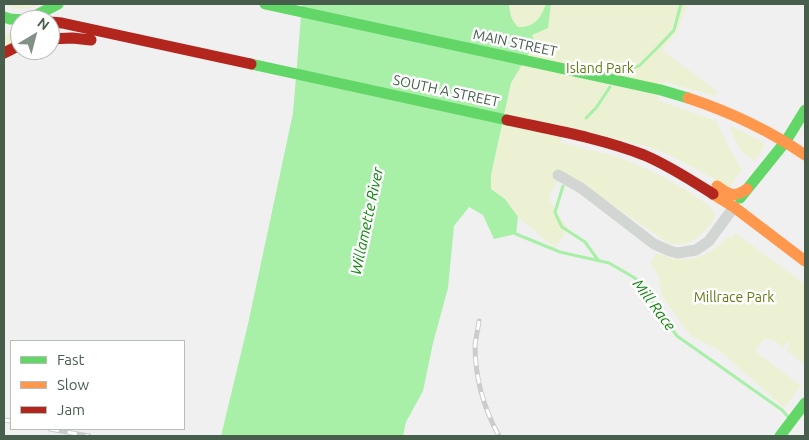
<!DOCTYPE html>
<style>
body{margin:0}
#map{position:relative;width:809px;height:440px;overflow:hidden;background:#f1f0f1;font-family:Ubuntu,sans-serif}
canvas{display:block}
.frame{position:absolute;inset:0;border:5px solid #475e4d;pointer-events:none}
.legend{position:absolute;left:10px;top:340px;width:175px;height:90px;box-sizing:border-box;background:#fff;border:1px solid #b5bfb8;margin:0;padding:6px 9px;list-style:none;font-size:15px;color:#475e4d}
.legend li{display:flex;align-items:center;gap:10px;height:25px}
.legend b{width:25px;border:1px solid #b5bfb8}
.north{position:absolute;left:10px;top:10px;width:50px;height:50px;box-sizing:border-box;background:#fff;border:1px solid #b5bfb8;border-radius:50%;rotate:37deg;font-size:14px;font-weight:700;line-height:20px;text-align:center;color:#475e4d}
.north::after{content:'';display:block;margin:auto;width:18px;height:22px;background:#829186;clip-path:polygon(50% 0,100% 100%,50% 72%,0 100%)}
</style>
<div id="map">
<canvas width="809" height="440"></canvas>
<div class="frame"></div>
<ul class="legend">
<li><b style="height:6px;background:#63d668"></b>Fast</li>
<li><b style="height:6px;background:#ff974d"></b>Slow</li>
<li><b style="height:6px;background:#b3261e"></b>Jam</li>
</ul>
<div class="north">N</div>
</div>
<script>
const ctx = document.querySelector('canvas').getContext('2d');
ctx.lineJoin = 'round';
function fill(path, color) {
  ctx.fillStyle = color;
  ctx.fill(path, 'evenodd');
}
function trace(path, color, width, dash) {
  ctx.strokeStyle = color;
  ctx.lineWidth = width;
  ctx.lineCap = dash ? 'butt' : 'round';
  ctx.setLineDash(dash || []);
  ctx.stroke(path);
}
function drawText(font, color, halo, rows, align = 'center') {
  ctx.font = font + ' Ubuntu,sans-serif';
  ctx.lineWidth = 5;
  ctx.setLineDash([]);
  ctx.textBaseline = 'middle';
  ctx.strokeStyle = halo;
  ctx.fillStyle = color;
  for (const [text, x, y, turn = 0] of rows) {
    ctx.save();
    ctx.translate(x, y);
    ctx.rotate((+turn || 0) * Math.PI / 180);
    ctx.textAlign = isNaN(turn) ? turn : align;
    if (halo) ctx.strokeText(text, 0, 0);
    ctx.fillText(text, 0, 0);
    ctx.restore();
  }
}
fill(new Path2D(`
 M 4,4 L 42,4 C 29,9 17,11 4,4 Z
 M 509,4 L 688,4 L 676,33 L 662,50 L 718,92 L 715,96 L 664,82 L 658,100 L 716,121 L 730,150 L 742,169 L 729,188 L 702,172 L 667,154 L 648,147 L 565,126 L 561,142 C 578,148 597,151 614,156 C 642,165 669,179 693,195 C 700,200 711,204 714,213 C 717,223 696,240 687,243 C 681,245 675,244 668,243 L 564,172 L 551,192 L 549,199 L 568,229 L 555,248 L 518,217 L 505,199 L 491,189 L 491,175 L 511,83 L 512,44 Z
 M 15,29 L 20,29 L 20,40 L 7,46 L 4,41 L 4,36 L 7,35 L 7,34 Z
 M 731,126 L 761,141 L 764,144 L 764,148 L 754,160 C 741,156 737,141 730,130 L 730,127 Z
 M 735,233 L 805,284 L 805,365 L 786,350 L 790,344 L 788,342 L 783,347 L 776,342 L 765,338 L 755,351 L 801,386 L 784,408 L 719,350 L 691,336 L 662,296 L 659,277 L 650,263 L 657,253 C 685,266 708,259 728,236 L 731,238 Z`), '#ecf1d4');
fill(new Path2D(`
 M 302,4 L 509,4 C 510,14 511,20 518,27 C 534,28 541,18 546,4 L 551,4 L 548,28 L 532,35 L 535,43 L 511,83 L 491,175 L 491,189 L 505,199 L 518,217 L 516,234 L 494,239 L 483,215 L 469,207 L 454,226 L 448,288 L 433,343 L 423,391 L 406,422 L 403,436 L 221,436 L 248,324 L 293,113 Z`), '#a8efa8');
trace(new Path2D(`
 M 618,75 L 621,70 L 639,66 L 660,45 L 674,30 L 681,4
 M 586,118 L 596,108 L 610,87
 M 563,186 L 555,212 L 557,217 L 562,227 L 585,242 L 598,260
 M 516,234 L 560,252 L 609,263 L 635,278 L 677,336 L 782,410 L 789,418`), '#a8efa8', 3);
trace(new Path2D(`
 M 558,175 L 581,188 L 654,244 L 670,251 L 678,253 L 696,250 L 709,241 L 734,207`), '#d2d6d2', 11);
trace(new Path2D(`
 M 265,4 L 661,90 L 688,98
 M 4,17 L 10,19 L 24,20
 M 27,20 L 58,4
 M 251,64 L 507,120
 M 740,198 L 786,141 L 805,110
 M 780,436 L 805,403`), '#63d668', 11);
trace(new Path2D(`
 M 688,98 C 730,112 769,130 805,155
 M 717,186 C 729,195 734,198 747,189
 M 713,194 L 734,207 L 805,261`), '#ff974d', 11);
trace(new Path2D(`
 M 50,22 L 62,23 L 251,64
 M 50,39 L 72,38 L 91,40
 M 4,53 L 20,45
 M 507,120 C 553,130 600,138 644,155 C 668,165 691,180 713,194`), '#b3261e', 11);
const rail = new Path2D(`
 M 479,321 C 478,329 476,337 475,345 C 475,377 484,409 499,436
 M 4,420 L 11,421
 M 50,429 L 89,436`);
trace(rail, '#cacdcb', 5);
trace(rail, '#fff', 3, [9]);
drawText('14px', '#475e4d', '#fff', [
 ["MAIN STREET",515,43,12],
 ["SOUTH A STREET",446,91,12]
]);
drawText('14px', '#5f7c14', '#fff', [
 ["Island Park",600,68],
 ["Millrace Park",734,297]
]);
drawText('italic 15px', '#0b880a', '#fff', [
 ["Willamette River",367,221,-78],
 ["Mill Race",654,305,53]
]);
</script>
